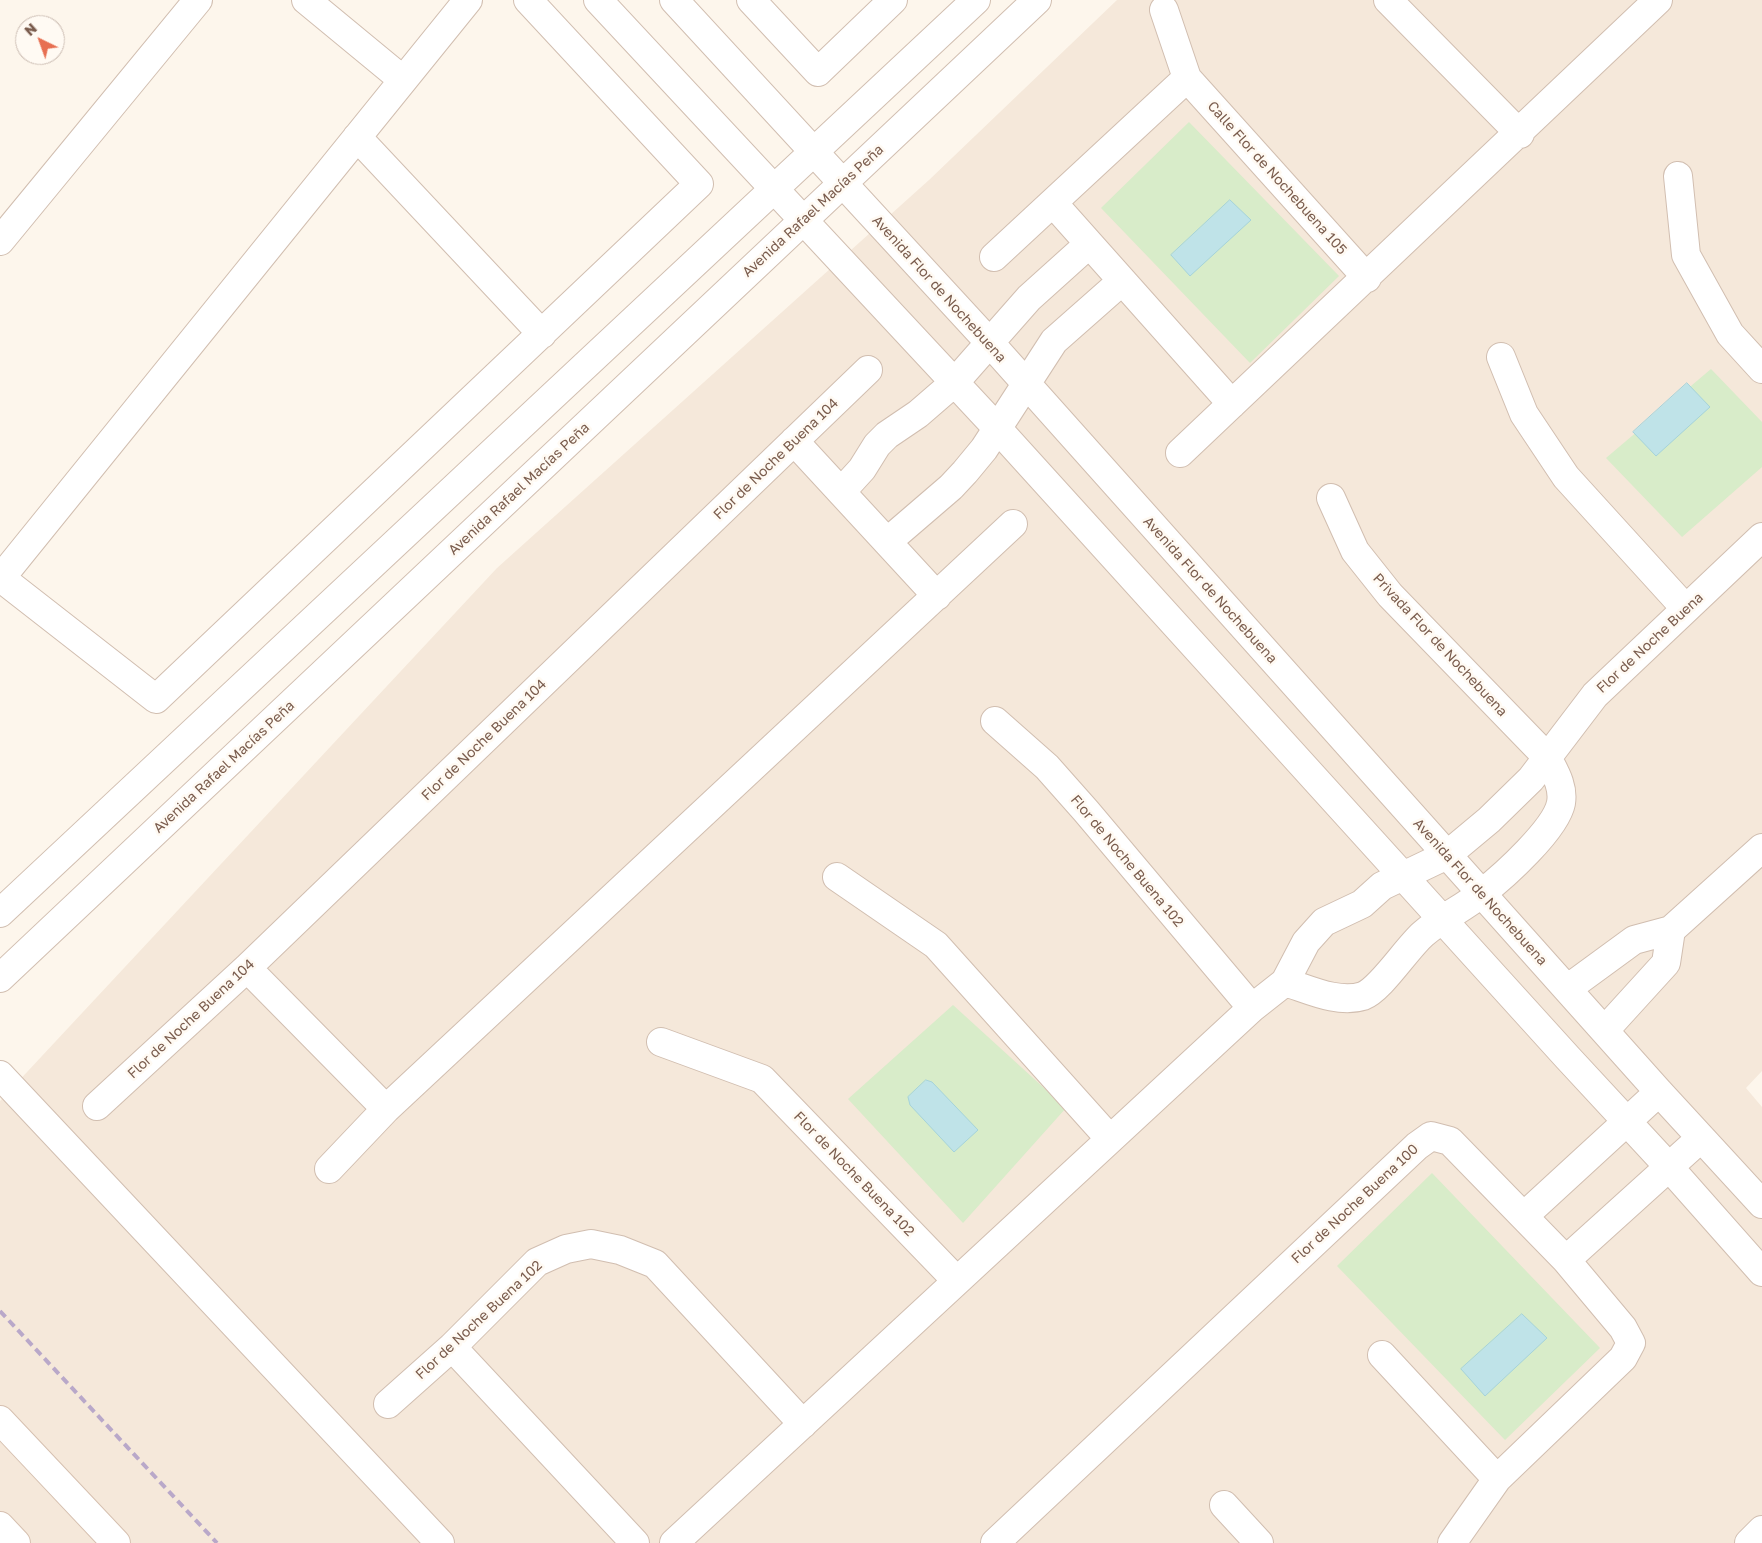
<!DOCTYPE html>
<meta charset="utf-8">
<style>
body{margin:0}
#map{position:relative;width:1762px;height:1543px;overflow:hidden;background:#fdf6ec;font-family:"Golos Text",sans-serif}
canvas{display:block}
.north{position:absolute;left:15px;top:15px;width:50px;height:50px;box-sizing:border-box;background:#fffaf3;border:1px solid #cabbb1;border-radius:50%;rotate:318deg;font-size:14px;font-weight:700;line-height:20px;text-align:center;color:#7a5c4d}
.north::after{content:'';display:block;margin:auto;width:18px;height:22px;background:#e76f51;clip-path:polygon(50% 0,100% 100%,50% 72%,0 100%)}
</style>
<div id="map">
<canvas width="1762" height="1543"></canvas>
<div class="north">N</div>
</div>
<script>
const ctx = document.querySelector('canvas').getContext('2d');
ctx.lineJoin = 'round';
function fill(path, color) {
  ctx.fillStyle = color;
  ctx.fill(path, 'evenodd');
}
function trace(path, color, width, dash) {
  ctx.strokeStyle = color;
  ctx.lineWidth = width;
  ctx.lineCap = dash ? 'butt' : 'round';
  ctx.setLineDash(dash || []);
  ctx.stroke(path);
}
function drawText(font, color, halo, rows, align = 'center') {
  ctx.font = font + ' "Golos Text",sans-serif';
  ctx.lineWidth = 5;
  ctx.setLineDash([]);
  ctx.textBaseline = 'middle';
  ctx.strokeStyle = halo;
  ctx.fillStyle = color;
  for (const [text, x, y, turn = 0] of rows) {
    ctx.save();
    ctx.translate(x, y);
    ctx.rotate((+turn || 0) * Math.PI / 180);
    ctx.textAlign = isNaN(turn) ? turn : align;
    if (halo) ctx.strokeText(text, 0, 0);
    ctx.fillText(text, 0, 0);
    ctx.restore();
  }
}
fill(new Path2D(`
 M 1117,0 L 1762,0 L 1762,1071 L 1746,1088 L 1762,1107 L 1762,1543 L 0,1543 L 0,1101 L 497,568 L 929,180 Z`), '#f5e8da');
fill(new Path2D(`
 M 1189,122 L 1339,276 L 1250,363 L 1101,208 Z
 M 1711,369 L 1762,422 L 1762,467 L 1682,537 L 1606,458 Z
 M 953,1005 L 1066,1108 L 963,1223 L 848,1099 Z
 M 1432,1173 L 1600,1348 L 1505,1440 L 1337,1266 Z`), '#d8ecc9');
const water = new Path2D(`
 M 1230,200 L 1251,220 L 1190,276 L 1171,255 Z
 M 1687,383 L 1710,407 L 1656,456 L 1633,432 Z
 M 926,1080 L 932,1082 L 978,1130 L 954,1152 L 910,1105 L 908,1097 Z
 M 1522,1314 L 1547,1338 L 1485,1396 L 1461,1369 Z`);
fill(water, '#bfe3e8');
trace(water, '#a5d3da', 1);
const street = new Path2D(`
 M 306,0 L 403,80
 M 598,0 L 997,428 L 1568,1058 L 1669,1167 L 1762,1272
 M 674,0 L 990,343 L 1659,1092 L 1762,1204
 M 751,0 L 818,72 L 893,0
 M 1388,0 L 1520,134
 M 1164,10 L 1187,78 L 1367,278
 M 357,137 L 542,334
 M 1678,176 L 1686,255 L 1730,334 L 1762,369
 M 1053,203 L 1232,404
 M 0,241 L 198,0
 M 994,257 L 1187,78
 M 1501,357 L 1524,414 L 1566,477 L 1686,609
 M 794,441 L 937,596
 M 1180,453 L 1658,0
 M 841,492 L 862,469 L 877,445 L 887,435 L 918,414 L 955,382 L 1029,298 L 1089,244
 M 887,542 L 951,487 L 965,472 L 984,449 L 1054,341 L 1122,281
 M 1,578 L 156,699 L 699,184 L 528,0
 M 0,579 L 468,0
 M 995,721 L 1047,767 L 1086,811 L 1252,1008
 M 837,877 L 936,945 L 1110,1139
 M 0,913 L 976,0
 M 247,968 L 386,1109
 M 0,978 L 1037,0
 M 1285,982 C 1308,989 1338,1004 1363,996 C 1381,989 1406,949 1423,934 C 1441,918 1464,908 1482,893 C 1504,876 1556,829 1561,803 C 1564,786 1554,771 1547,757 L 1390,595 L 1355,551 L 1331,498
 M 1567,989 L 1634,940 L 1671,930 L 1762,848
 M 1605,1030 L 1666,963 L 1671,930
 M 661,1042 L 762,1079 L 957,1281
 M 0,1075 L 440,1543
 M 97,1106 L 247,968 L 868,370
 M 329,1169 L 386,1109 L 1013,524
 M 1524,1216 L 1659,1092
 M 1566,1260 L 1701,1138
 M 452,1347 L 635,1543
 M 1382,1355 L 1497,1479
 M 388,1404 L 452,1347 L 537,1262 L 566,1249 L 591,1244 L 620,1250 L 655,1264 L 803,1424
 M 1224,1505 L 1259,1543
 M 674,1543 L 1252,1008 L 1285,982 L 1306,942 L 1324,922 L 1362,904 L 1382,886 L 1447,855 L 1489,820 L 1531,779 L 1595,695 L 1762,537
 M 995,1543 L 1417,1146 L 1431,1136 L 1450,1141 L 1566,1260 L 1623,1328 L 1631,1343 L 1623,1358 L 1497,1479 L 1452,1543
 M 1749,1543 L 1762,1530`);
const secondary = new Path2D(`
 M 0,1420 L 116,1543
 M 0,1526 L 16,1543`);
trace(street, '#d1beb0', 30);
trace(secondary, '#d6c0b0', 30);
trace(street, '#fff', 28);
trace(secondary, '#fff', 28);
trace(new Path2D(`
 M 0,1311 L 217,1543`), '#b9a8c9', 4, [8, 5]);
drawText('14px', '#7a5c4d', '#fffaf3', [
 ["Calle Flor de Nochebuena 105",1277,178,48],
 ["Avenida Rafael Macías Peña",813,211,-43],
 ["Avenida Flor de Nochebuena",939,289,48],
 ["Flor de Noche Buena 104",776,459,-44],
 ["Avenida Rafael Macías Peña",519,489,-43],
 ["Avenida Flor de Nochebuena",1210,590,48],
 ["Flor de Noche Buena",1650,643,-43],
 ["Privada Flor de Nochebuena",1440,645,47],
 ["Flor de Noche Buena 104",484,740,-44],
 ["Avenida Rafael Macías Peña",224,767,-43],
 ["Flor de Noche Buena 102",1127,861,50],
 ["Avenida Flor de Nochebuena",1480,892,48],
 ["Flor de Noche Buena 104",191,1019,-43],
 ["Flor de Noche Buena 102",854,1174,46],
 ["Flor de Noche Buena 100",1355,1204,-43],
 ["Flor de Noche Buena 102",479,1320,-43]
]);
</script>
